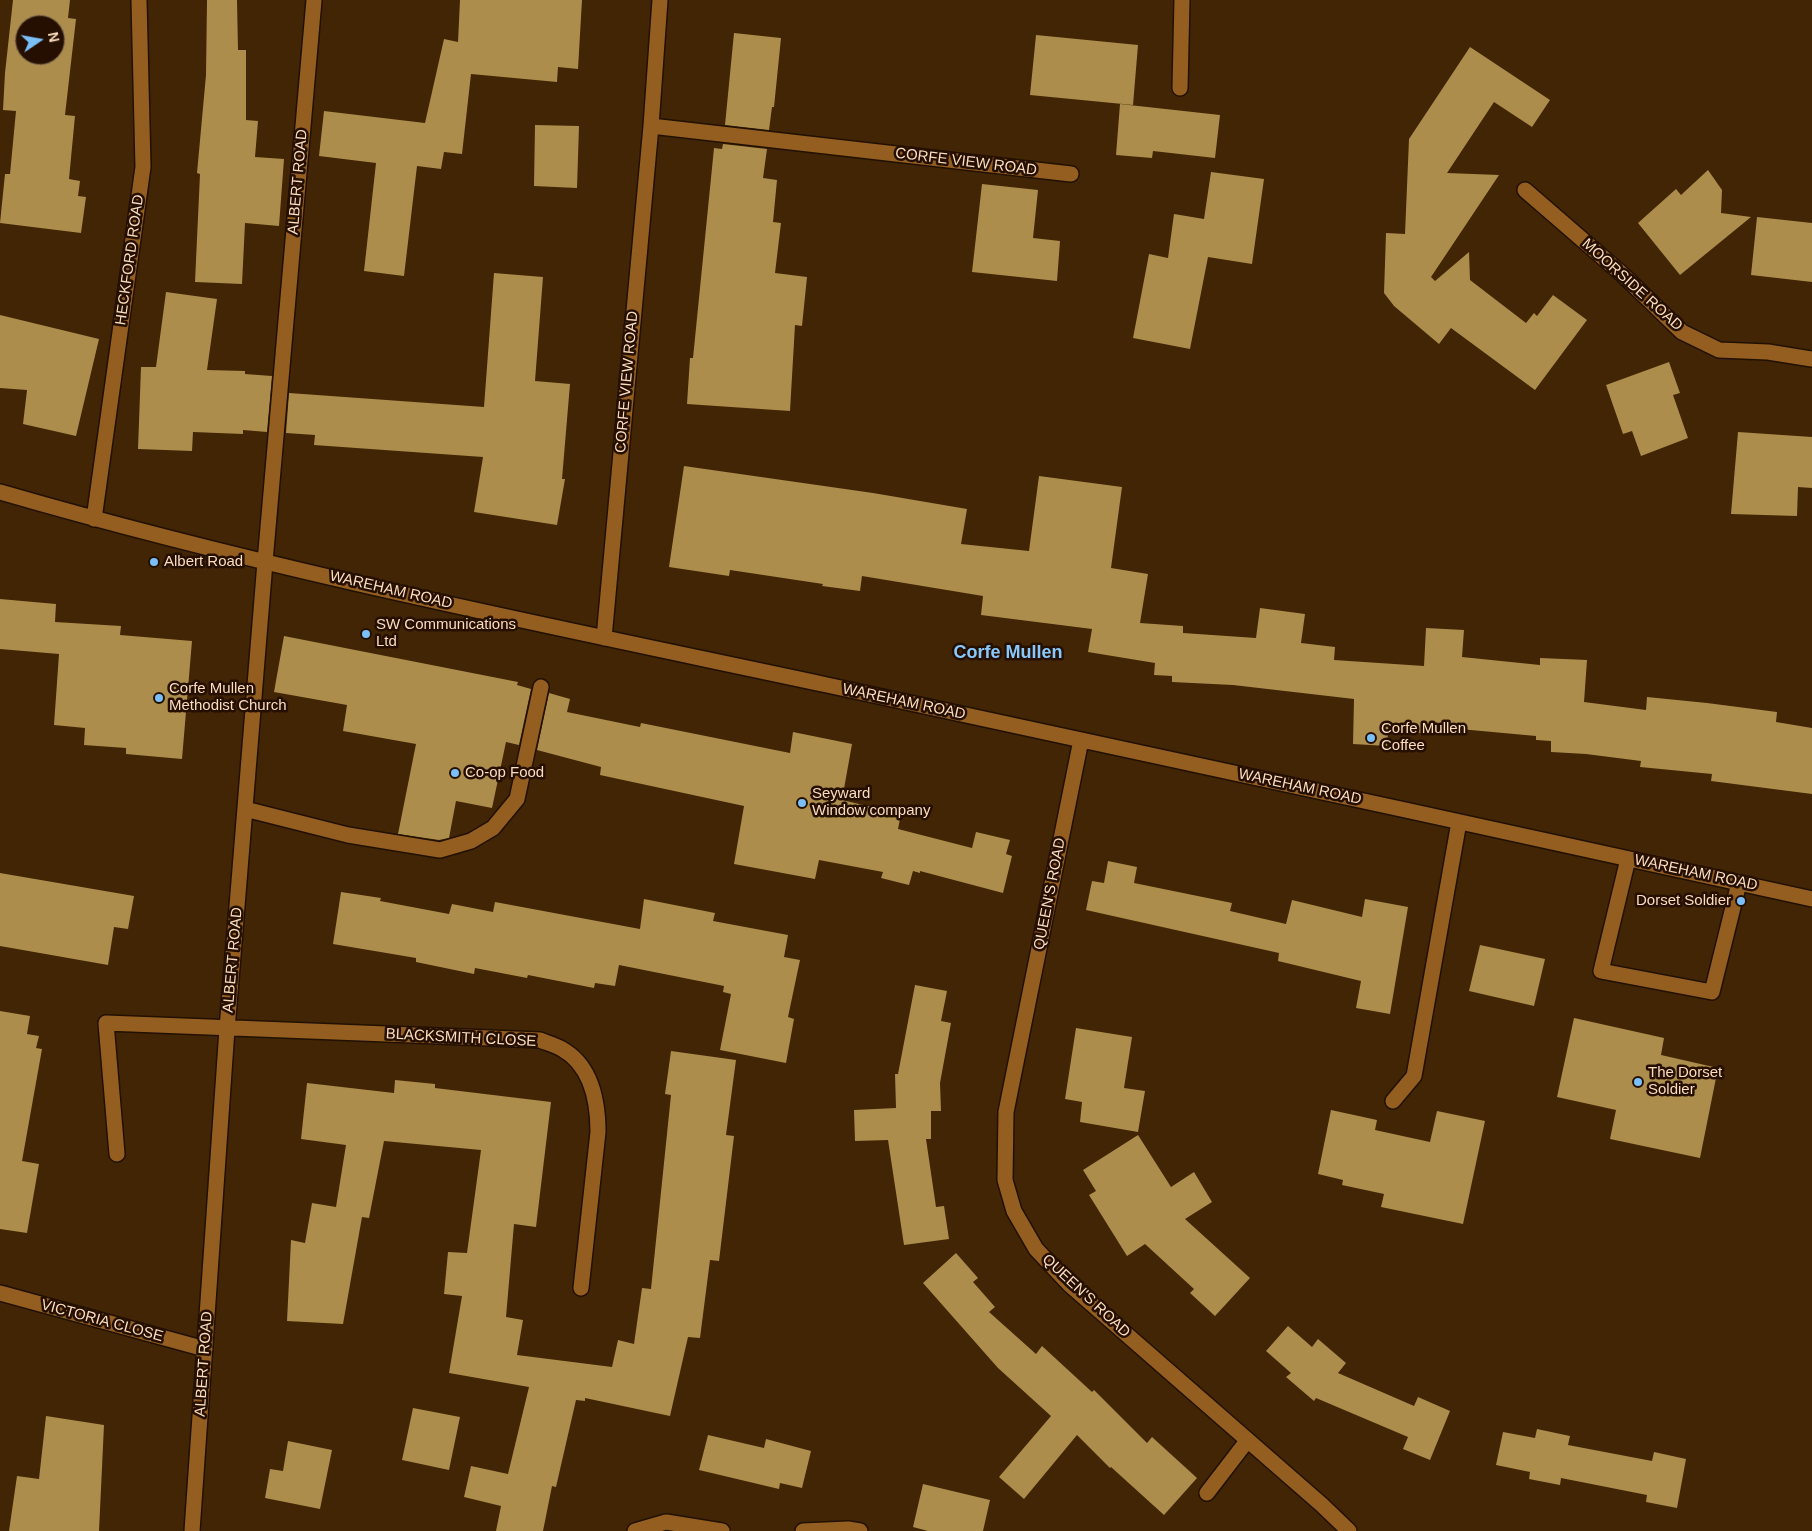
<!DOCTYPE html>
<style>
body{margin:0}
#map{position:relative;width:1812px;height:1531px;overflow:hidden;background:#412505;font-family:Arial,sans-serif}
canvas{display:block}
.north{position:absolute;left:15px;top:15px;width:50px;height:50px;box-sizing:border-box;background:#240f00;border:1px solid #7a614c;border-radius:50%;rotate:78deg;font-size:14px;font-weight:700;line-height:20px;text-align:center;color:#fbdcbf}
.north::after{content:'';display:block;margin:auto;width:18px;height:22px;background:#7abff8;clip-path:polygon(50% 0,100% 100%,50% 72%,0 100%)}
</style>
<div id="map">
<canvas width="1812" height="1531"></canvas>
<div class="north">N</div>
</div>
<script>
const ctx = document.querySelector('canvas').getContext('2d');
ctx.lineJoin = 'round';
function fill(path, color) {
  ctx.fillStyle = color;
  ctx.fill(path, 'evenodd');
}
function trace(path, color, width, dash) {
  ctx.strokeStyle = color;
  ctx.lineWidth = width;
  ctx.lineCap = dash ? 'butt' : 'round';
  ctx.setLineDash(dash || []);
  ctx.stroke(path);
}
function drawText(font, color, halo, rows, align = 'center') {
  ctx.font = font + ' Arial,sans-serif';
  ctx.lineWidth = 5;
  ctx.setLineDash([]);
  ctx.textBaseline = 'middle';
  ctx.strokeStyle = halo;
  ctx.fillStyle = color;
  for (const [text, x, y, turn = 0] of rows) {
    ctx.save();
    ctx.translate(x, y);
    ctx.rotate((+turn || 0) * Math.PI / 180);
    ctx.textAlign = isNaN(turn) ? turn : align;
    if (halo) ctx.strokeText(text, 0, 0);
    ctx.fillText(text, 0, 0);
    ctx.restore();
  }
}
fill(new Path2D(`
 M 13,0 L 70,0 L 68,18 L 76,19 L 65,115 L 75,116 L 69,179 L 80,181 L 78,196 L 86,197 L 81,233 L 0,223 L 5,174 L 10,174 L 16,111 L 3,110 L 5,73 ZM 25,25 L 55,25 L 55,55 L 25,55 Z
 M 207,0 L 237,0 L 238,50 L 246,50 L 246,120 L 258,121 L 255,157 L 284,159 L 279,226 L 245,223 L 242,284 L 195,282 L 200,174 L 197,173 L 206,75 Z
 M 460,0 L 582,0 L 578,69 L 558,67 L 557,82 L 471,74 L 462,154 L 444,152 L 441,169 L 417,166 L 404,276 L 364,271 L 376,163 L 319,156 L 324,111 L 425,123 L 444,39 L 458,42 Z
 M 734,33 L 781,38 L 774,107 L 772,107 L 769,130 L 725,125 Z
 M 1036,35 L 1138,45 L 1133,105 L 1030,95 Z
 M 1470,47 L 1550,100 L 1532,127 L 1494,102 L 1447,173 L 1499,175 L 1431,277 L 1435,281 L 1469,252 L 1470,280 L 1526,323 L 1534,313 L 1537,316 L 1553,295 L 1587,320 L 1535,390 L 1451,328 L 1439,344 L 1394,306 L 1384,293 L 1386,233 L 1405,234 L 1409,139 Z
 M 1120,104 L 1220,115 L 1215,158 L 1153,151 L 1152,158 L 1116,155 Z
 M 535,125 L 579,126 L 577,188 L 534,186 Z
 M 723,144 L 767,149 L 763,178 L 777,180 L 773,222 L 781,223 L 775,273 L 807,277 L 802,326 L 795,325 L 790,411 L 687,404 L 690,358 L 693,358 L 714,148 L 722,149 Z
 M 1708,170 L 1722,190 L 1721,213 L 1751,217 L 1680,275 L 1638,223 L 1676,189 L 1681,195 Z
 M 1211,172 L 1264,179 L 1252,264 L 1208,257 L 1190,349 L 1133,338 L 1149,254 L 1168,258 L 1174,214 L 1204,219 Z
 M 982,184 L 1038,190 L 1033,238 L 1060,241 L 1057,281 L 972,272 Z
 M 1757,217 L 1812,223 L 1812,282 L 1751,275 Z
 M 494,273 L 543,277 L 535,381 L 570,384 L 562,479 L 565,479 L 557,525 L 474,512 L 483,457 L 314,445 L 315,435 L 286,433 L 289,393 L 484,407 Z
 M 166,292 L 217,299 L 207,370 L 245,371 L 245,374 L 272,376 L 267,432 L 243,430 L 243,434 L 193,432 L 192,451 L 138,449 L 141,367 L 156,367 Z
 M 0,315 L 99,339 L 76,436 L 23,424 L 27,390 L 0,388 Z
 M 1669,362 L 1680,393 L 1673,395 L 1688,438 L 1641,456 L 1632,431 L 1623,434 L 1606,385 Z
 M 1738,432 L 1812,437 L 1812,488 L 1798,487 L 1797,516 L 1731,514 Z
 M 684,466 L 873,493 L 967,509 L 961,544 L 1029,551 L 1039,476 L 1122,487 L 1111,568 L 1148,574 L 1140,623 L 1183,626 L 1183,633 L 1256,638 L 1260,608 L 1305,614 L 1301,643 L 1335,647 L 1334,660 L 1424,666 L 1426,628 L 1464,630 L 1462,657 L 1540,665 L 1540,658 L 1587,660 L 1584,702 L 1646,710 L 1647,697 L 1707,703 L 1777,712 L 1776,722 L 1812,728 L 1812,794 L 1711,781 L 1712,774 L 1640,767 L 1641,761 L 1586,754 L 1551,752 L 1551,741 L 1536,740 L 1536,736 L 1427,726 L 1426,733 L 1388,732 L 1387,746 L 1353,744 L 1354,699 L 1233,685 L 1172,682 L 1172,676 L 1154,675 L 1155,663 L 1088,652 L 1092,629 L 981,615 L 983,596 L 862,576 L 860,591 L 822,586 L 823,584 L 730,570 L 729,576 L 669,567 Z
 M 0,599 L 56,604 L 55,622 L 121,626 L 120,635 L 192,641 L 182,759 L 126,754 L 126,748 L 84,745 L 85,728 L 54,725 L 59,654 L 0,649 Z
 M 284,636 L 518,682 L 517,685 L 531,689 L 519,745 L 506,742 L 492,808 L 456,801 L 449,838 L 439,840 L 398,834 L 416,744 L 343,731 L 347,705 L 274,692 Z
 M 549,693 L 570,699 L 567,712 L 640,727 L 641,723 L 790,753 L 793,732 L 852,744 L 842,800 L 901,814 L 898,829 L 972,848 L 976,832 L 1010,840 L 1006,854 L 1012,856 L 1003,893 L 920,871 L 920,873 L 913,871 L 909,885 L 881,878 L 883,872 L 819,860 L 815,879 L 734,864 L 744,806 L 600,775 L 601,767 L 537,750 Z
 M 1108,861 L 1137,867 L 1134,883 L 1232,903 L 1230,911 L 1286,924 L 1292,900 L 1362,917 L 1365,899 L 1408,907 L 1390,1014 L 1356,1008 L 1361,981 L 1278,961 L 1279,953 L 1086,910 L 1092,881 L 1104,883 Z
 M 0,873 L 134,896 L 128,929 L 114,927 L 108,965 L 0,946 Z
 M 341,892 L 381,898 L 380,901 L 449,914 L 452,904 L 493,912 L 495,902 L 640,929 L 644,899 L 715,913 L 713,921 L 788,935 L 784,957 L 800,960 L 788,1017 L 794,1019 L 786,1063 L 720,1050 L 731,994 L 723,992 L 724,986 L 619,965 L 615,986 L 595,983 L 594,988 L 528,975 L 527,978 L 475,968 L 474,974 L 416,962 L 416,958 L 333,944 Z
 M 1480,945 L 1545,959 L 1534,1006 L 1469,991 Z
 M 915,985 L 947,991 L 941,1021 L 951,1023 L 940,1083 L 941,1111 L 931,1111 L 931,1139 L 926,1139 L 936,1207 L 944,1206 L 949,1239 L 904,1245 L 888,1140 L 855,1141 L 854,1110 L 896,1108 L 895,1074 L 898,1074 Z
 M 0,1011 L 30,1016 L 27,1034 L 39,1036 L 36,1048 L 42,1049 L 22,1161 L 39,1164 L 27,1233 L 0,1229 Z
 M 1574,1018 L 1664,1038 L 1661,1055 L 1718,1068 L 1700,1158 L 1610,1139 L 1616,1110 L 1557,1097 Z
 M 1076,1028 L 1132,1037 L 1124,1088 L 1145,1091 L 1138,1132 L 1080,1122 L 1082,1102 L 1065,1099 Z
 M 671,1051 L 736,1060 L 726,1135 L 734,1136 L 719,1261 L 710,1260 L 700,1338 L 688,1337 L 670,1416 L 585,1398 L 585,1401 L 576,1400 L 556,1487 L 552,1486 L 543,1531 L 496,1531 L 501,1506 L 464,1497 L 471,1466 L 508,1474 L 529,1387 L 449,1373 L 462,1296 L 444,1294 L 448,1252 L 467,1253 L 481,1150 L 384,1141 L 369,1218 L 362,1217 L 343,1324 L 287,1321 L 291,1240 L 305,1243 L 312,1203 L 336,1207 L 346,1145 L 301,1139 L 307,1083 L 394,1093 L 395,1080 L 435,1084 L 435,1088 L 551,1102 L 536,1227 L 514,1224 L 506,1317 L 523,1320 L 517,1355 L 612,1367 L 618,1340 L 634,1344 L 642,1288 L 651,1289 L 671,1095 L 665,1094 Z
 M 1331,1110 L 1377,1120 L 1375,1130 L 1430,1142 L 1437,1111 L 1485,1121 L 1463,1224 L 1381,1207 L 1384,1194 L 1342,1185 L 1343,1180 L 1318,1174 Z
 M 1138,1135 L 1171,1187 L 1194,1172 L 1212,1202 L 1185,1219 L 1250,1278 L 1215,1316 L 1190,1293 L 1194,1289 L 1145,1244 L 1127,1256 L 1089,1195 L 1096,1191 L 1083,1170 Z
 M 956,1253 L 978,1278 L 973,1282 L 995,1307 L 989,1312 L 1036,1354 L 1042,1346 L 1092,1392 L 1094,1390 L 1147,1443 L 1152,1437 L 1197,1478 L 1164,1515 L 1111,1467 L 1110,1468 L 1077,1435 L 1024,1499 L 999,1477 L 1051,1416 L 998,1368 L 923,1283 Z
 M 1288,1326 L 1312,1347 L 1318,1339 L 1346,1363 L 1338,1373 L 1414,1406 L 1418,1397 L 1450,1411 L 1430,1460 L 1403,1449 L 1408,1437 L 1316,1398 L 1314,1401 L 1286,1377 L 1291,1373 L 1266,1351 Z
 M 413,1408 L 460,1417 L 449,1470 L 402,1460 Z
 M 46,1416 L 104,1425 L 99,1531 L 9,1531 L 17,1476 L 39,1479 Z
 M 1537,1429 L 1570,1436 L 1568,1445 L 1652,1461 L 1654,1452 L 1686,1459 L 1677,1508 L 1646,1502 L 1647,1495 L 1561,1478 L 1560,1485 L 1529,1479 L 1530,1472 L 1496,1465 L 1503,1432 L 1535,1438 Z
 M 708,1435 L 764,1448 L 766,1439 L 811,1451 L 802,1488 L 780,1483 L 779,1489 L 699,1470 Z
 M 288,1441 L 332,1450 L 320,1509 L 265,1498 L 270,1469 L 283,1471 Z
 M 923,1484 L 990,1500 L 983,1531 L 928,1531 L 913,1527 Z`), '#ac8d4c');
const minor = new Path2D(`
 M 1180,88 L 1182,0
 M 651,126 L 1071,174
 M 1525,190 L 1622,274 L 1682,332 L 1719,350 L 1768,352 L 1812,359
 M 0,492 C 272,571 550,626 827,685 C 1155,755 1484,827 1812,899
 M 94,519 L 143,167 L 139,0
 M 604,638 L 651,126 L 660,0
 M 1081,740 L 1006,1112 L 1005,1180 L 1014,1211 L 1036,1249 L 1070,1285 L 1322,1505 L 1349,1531
 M 245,809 L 348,835 L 440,850 L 471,841 L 493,828 L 517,799 L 541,687
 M 1628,859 L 1601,971 L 1712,992 L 1739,883
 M 1393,1101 L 1414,1076 L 1459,822
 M 117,1154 L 106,1023 L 540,1040 C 547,1043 555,1045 562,1049 C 592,1066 598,1102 598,1132 L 581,1288
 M 0,1293 L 205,1349
 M 1207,1493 L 1247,1441
 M 192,1531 L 227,1029 L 265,562 L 314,0
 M 635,1531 L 666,1522 L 722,1531
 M 803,1531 L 848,1529 L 860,1531`);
trace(minor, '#221101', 18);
trace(minor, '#945e21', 15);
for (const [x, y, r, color] of [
 [154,562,5,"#7abff8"],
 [366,634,5,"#7abff8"],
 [159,698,5,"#7abff8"],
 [1371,738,5,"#7abff8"],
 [455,773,5,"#7abff8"],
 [802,803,5,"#7abff8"],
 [1741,901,5,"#7abff8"],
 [1638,1082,5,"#7abff8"]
]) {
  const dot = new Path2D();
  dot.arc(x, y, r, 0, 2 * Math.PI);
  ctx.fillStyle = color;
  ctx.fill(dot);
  trace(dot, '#240f00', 2);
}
drawText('15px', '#fbdcbf', '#240f00', [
 ["CORFE VIEW ROAD",966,162,7],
 ["ALBERT ROAD",298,182,-85],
 ["HECKFORD ROAD",130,260,-82],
 ["MOORSIDE ROAD",1632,285,42],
 ["CORFE VIEW ROAD",627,382,-85],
 ["WAREHAM ROAD",391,590,13],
 ["WAREHAM ROAD",904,702,12],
 ["WAREHAM ROAD",1300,787,12],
 ["WAREHAM ROAD",1696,873,12],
 ["QUEEN'S ROAD",1050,894,-79],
 ["ALBERT ROAD",233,960,-85],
 ["BLACKSMITH CLOSE",461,1038,3],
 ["QUEEN'S ROAD",1086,1296,43],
 ["VICTORIA CLOSE",102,1321,15],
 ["ALBERT ROAD",204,1364,-86]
]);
drawText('15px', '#fbdcbf', '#240f00', [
 ["Albert Road",164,562],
 ["SW Communications",376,625],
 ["Ltd",376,642],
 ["Corfe Mullen",169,689],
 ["Methodist Church",169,706],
 ["Corfe Mullen",1381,729],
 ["Coffee",1381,746],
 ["Co-op Food",465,773],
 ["Seyward",812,794],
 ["Window company",812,811],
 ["Dorset Soldier",1731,901,"right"],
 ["The Dorset",1648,1073],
 ["Soldier",1648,1090]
], 'left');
drawText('bold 18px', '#88c8fd', '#240f00', [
 ["Corfe Mullen",1008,653]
]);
</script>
